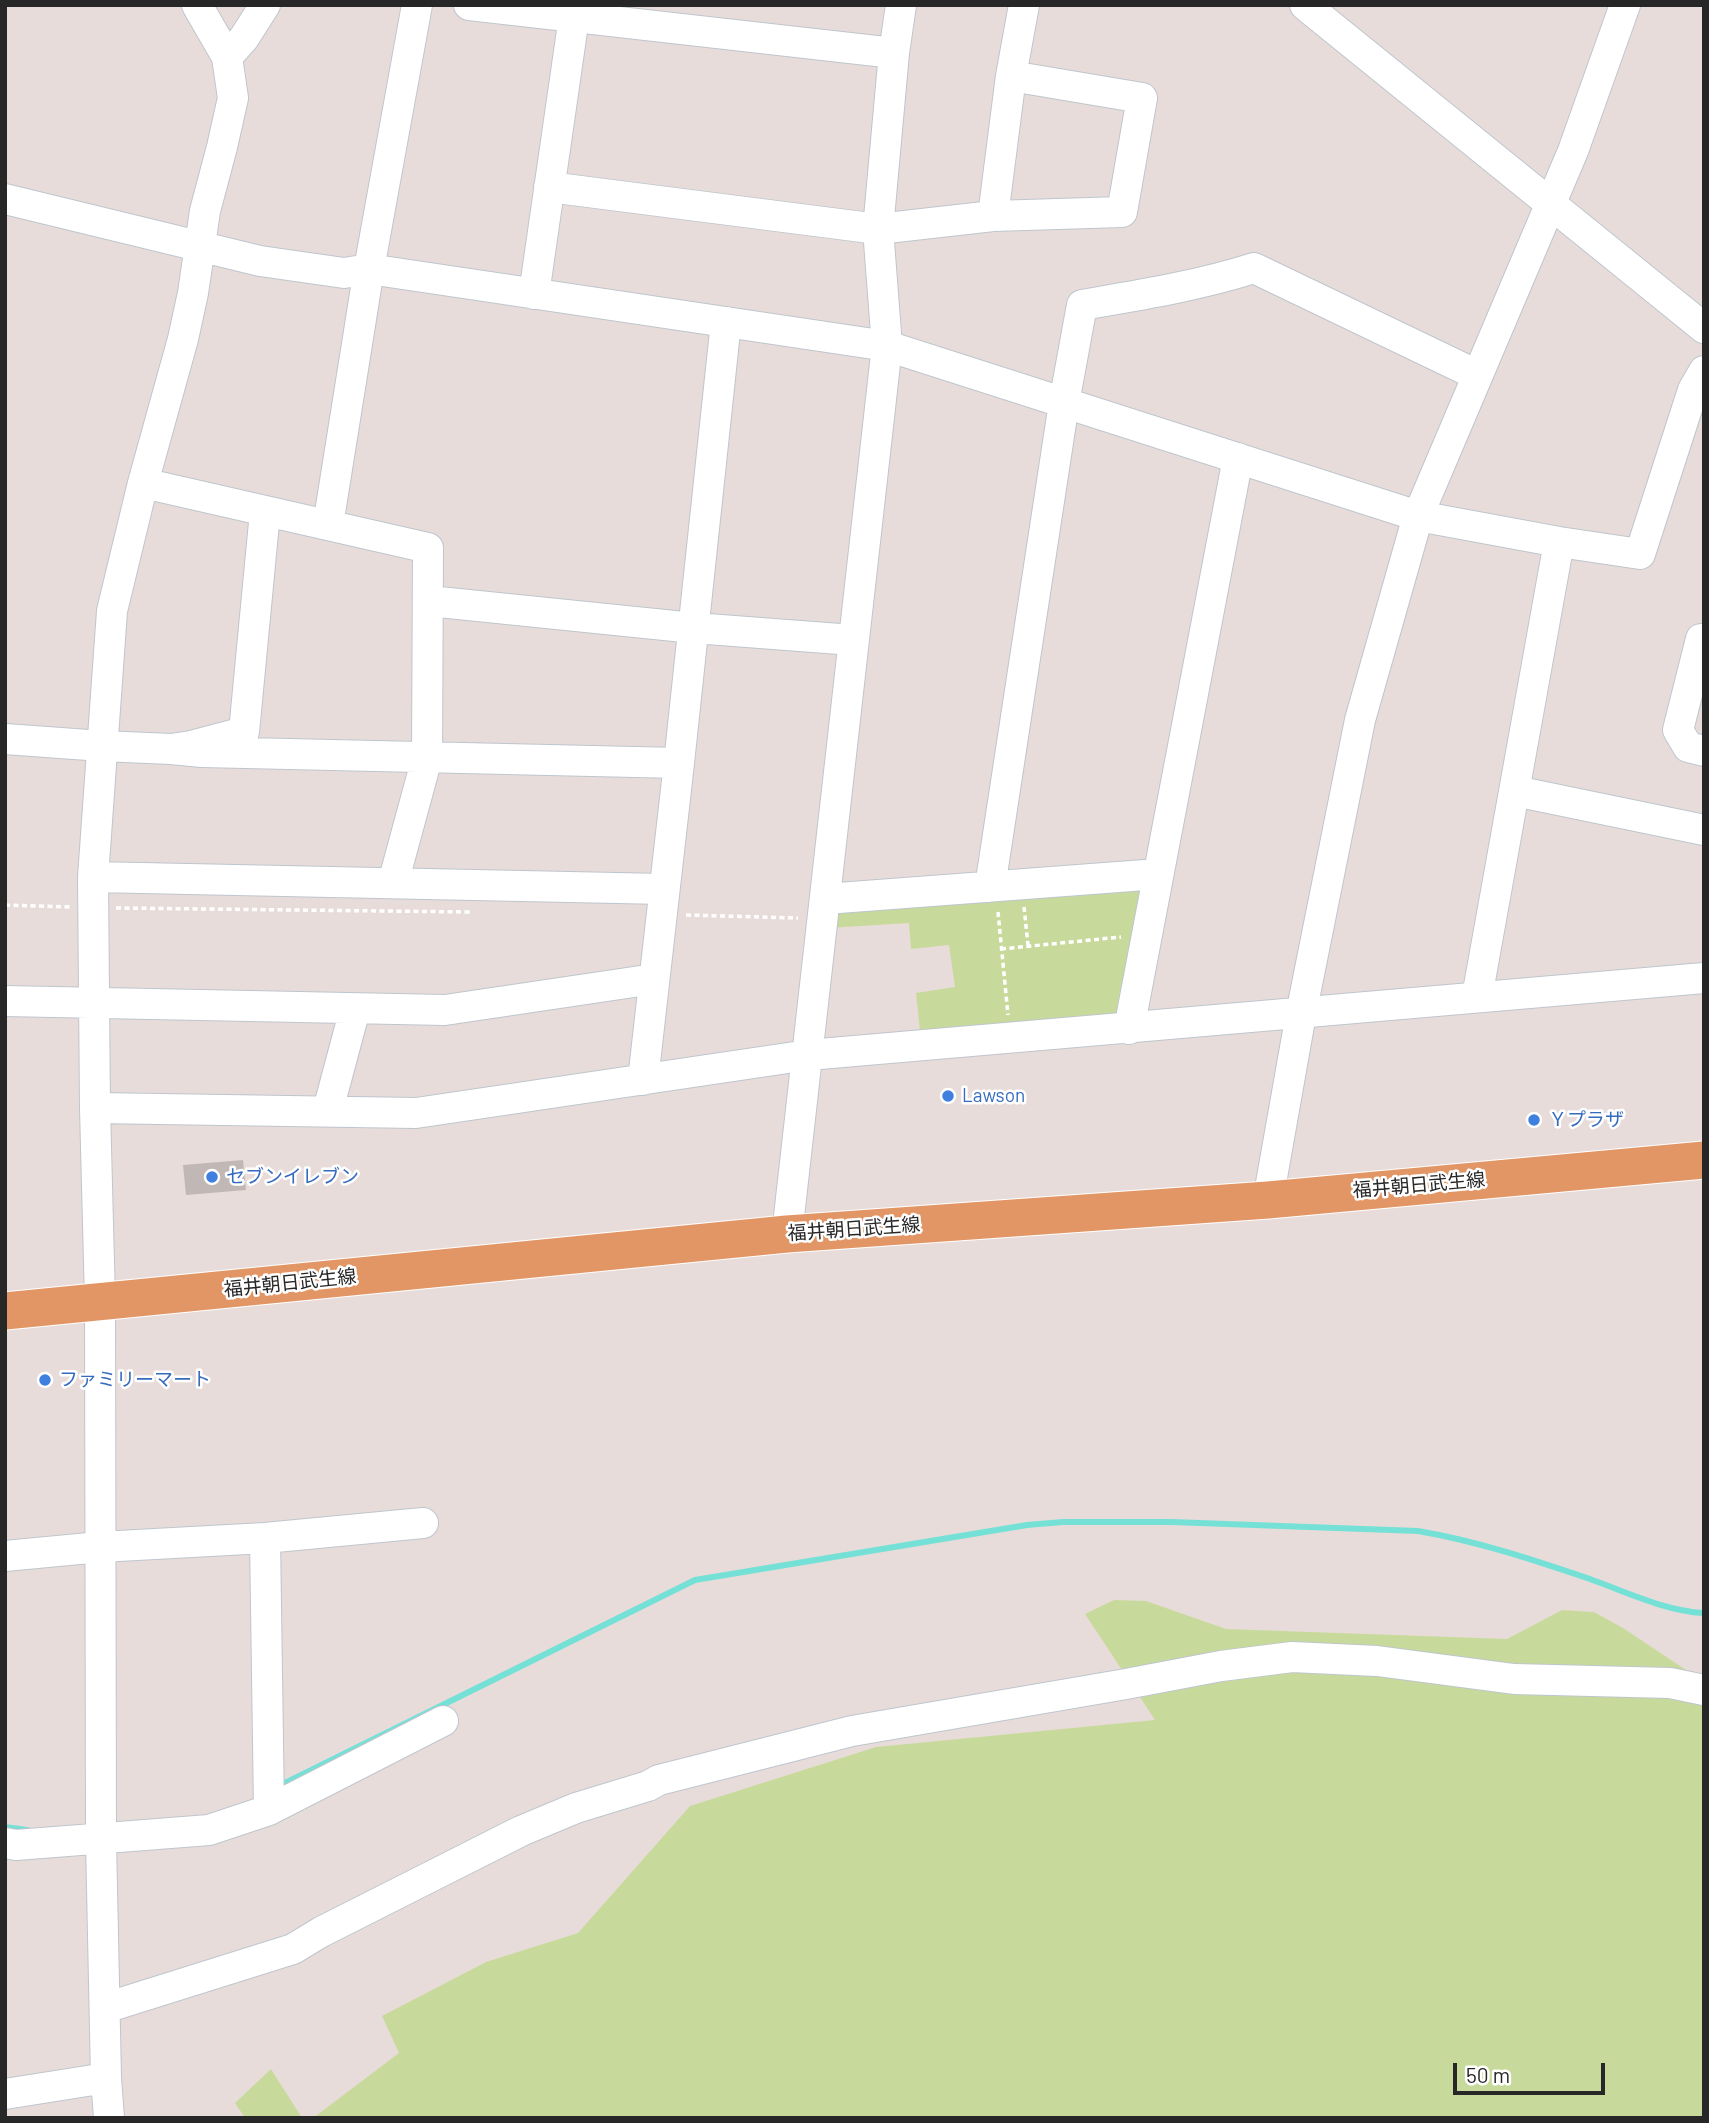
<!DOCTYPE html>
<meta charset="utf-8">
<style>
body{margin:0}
#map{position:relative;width:1709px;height:2123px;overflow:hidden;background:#e8dcda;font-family:Barlow,sans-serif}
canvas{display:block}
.frame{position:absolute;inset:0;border:7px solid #272727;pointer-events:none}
.scale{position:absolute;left:1453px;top:2063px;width:152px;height:32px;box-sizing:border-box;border:4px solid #272727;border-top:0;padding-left:9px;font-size:21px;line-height:24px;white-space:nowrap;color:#272727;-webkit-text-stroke:5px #fff;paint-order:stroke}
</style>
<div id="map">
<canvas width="1709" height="2123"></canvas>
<div class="frame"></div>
<div class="scale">50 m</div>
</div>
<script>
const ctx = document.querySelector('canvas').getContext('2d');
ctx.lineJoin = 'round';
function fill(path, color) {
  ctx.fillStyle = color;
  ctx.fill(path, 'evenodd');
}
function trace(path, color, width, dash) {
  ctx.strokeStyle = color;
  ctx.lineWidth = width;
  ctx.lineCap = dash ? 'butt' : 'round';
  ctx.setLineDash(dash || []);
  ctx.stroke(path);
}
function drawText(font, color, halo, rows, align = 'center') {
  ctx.font = font + ' Barlow,"Noto Sans JP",sans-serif';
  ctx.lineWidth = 5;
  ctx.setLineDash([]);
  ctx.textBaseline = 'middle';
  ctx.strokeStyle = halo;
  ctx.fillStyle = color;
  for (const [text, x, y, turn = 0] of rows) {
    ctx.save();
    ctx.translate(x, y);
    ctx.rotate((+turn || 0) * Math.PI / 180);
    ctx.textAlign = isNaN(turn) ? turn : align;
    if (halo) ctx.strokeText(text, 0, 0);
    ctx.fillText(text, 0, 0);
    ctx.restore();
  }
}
fill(new Path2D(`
 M 1147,886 L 1122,1014 L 920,1031 L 916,993 L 955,987 L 949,945 L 911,949 L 909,923 L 829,928 L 831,909 Z
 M 1114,1600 L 1146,1601 L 1226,1629 L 1507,1639 L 1562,1610 L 1594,1612 L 1623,1628 L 1704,1682 L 1704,2118 L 313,2118 L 399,2053 L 382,2016 L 486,1962 L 578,1933 L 690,1806 L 876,1747 L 1155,1720 L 1085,1614 Z
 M 271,2069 L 302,2118 L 245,2118 L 235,2103 Z`), '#c8da9b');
trace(new Path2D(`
 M 277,1787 L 695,1580 L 1027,1525 L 1063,1522 L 1172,1522 L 1418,1531 C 1477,1541 1534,1560 1590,1579 C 1626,1592 1665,1611 1704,1613
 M 5,1827 L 27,1830`), '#75e1d6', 6);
fill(new Path2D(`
 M 243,1160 L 246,1190 L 186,1195 L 183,1165 Z`), '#c1b8b5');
const minor = new Path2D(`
 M 469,5 L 894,53
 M 1305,5 L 1704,328
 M 227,57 L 244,38 L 265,5
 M 549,187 L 878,229 L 993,216 L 1122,212 L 1142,98 L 1011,76
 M 5,199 L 260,261 L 344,273 L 369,269 L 887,346 L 1418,516 L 1559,542 L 1640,554 L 1693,390 L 1704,371
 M 993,216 L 1011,76 L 1024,5
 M 534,294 L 574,17
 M 143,483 L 428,548 L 427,758 L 393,883
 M 328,525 L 369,269 L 417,5
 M 429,601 L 694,628 L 853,640
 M 1704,640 L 1701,639 L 1678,730 L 1688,747 L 1704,751
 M 5,739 L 102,746 L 171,749 L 191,746 L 244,732 L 265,512
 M 171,749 L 202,752 L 679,763
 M 1515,791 L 1704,830
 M 93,877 L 664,889
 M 990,887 L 1064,403 L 1082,305 C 1140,295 1197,286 1254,268 L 1477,375
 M 825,899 L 1158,874
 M 1477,997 L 1559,542
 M 5,1001 L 445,1010 L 654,979
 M 1129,1029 L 1238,458
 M 643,1080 L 679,763 L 726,322
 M 95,1108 L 416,1113 L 808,1055 L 1704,978
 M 328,1110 L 355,1009
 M 1268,1200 L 1301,1014 L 1360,720 L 1418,516 L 1573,151 L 1625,5
 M 787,1234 L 887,346 L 878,229 L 894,53 L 901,5
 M 265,1538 L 269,1810
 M 5,1556 L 100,1547 L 265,1538 L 423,1523
 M 5,1843 L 16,1845 L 209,1830 L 269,1810 L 443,1721
 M 105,2008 L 293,1949 L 321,1932 L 521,1831 L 576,1808 L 648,1786 L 659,1780 L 852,1731 L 1126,1684 L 1221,1666 L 1292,1657 L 1377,1661 L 1514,1679 L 1670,1683 L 1704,1690
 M 5,2094 L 106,2078
 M 109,2118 L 106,2078 L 101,1840 L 100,1301 L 95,1108 L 93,877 L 112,611 L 143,483 L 183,339 L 193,293 L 205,211 L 222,147 L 233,98 L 227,57 L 197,5`);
const major = new Path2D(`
 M 5,1311 L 787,1234 L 1268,1200 L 1704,1160`);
trace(minor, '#bec6cd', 32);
trace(major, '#fff', 39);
trace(new Path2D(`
 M 5,905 L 70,907
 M 1024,907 L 1028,945
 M 116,908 L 472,912
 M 998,912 L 1008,1015
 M 686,915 L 798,918
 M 1001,949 L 1121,937`), '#fff', 3.5, [5, 3.5]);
trace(minor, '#fff', 30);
trace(major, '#e29665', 37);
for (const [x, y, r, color] of [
 [948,1096,7,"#3f7fe0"],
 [1534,1120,7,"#3f7fe0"],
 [212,1177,7,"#3f7fe0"],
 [45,1380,7,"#3f7fe0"]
]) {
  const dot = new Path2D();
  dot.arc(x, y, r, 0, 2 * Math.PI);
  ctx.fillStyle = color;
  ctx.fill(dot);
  trace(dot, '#fff', 2.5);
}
drawText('19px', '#366cbe', '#fff', [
 ["Lawson",962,1096],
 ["Ｙプラザ",1548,1120],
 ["セブンイレブン",226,1177],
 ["ファミリーマート",59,1380]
], 'left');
drawText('19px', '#272727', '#fff', [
 ["福井朝日武生線",1419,1185,-5],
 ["福井朝日武生線",854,1229,-4],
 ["福井朝日武生線",290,1283,-6]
]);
</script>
